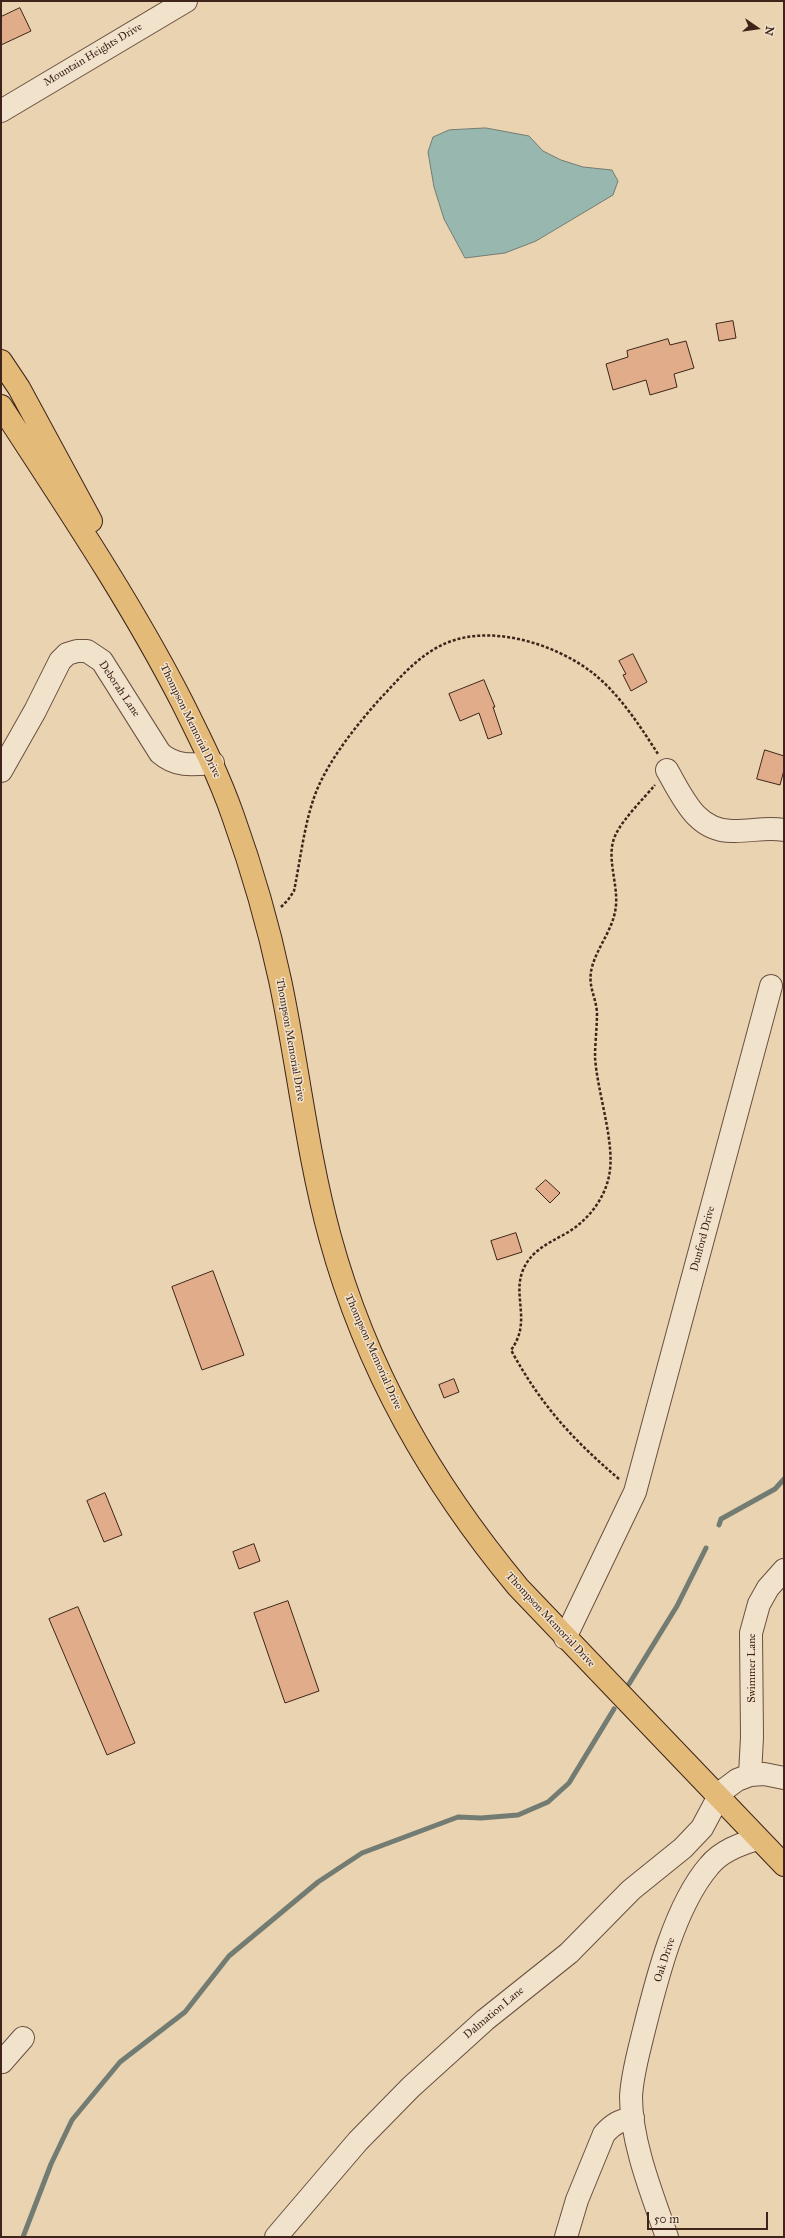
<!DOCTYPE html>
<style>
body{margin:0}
#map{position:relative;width:785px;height:2238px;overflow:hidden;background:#e9d3b0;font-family:"IM FELL Great Primer",serif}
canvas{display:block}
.frame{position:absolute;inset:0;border:2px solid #3e241a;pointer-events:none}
.north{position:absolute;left:737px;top:8px;width:40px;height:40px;-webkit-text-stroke:3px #f1e2cc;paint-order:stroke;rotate:103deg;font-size:11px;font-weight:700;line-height:16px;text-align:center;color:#3e241a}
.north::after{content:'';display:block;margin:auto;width:14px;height:18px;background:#3e241a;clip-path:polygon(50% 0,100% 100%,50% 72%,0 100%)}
.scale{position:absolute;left:647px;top:2212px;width:121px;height:18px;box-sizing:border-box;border:2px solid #3e241a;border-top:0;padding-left:5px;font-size:12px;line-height:14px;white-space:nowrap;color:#3e241a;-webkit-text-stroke:3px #f1e2cc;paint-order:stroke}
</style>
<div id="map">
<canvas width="785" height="2238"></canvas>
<div class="frame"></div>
<div class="north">N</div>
<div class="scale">50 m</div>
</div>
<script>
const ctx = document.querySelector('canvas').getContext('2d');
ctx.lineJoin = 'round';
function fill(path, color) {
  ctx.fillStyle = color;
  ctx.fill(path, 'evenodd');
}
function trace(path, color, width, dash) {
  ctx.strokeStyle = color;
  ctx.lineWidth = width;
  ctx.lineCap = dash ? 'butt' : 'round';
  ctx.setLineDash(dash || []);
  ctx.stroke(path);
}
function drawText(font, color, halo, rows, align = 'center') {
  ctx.font = font + ' "IM FELL Great Primer",serif';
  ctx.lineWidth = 3;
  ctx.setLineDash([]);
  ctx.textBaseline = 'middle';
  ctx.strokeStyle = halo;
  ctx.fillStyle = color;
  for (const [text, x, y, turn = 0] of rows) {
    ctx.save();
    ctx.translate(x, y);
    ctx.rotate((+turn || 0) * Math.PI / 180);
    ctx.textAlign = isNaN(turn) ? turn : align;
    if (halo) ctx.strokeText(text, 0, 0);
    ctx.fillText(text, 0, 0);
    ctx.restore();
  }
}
const water = new Path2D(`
 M 486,128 L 529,136 L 543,151 L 561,160 L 583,167 L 612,170 L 618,181 L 613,195 L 536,241 L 505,253 L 465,258 L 444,219 L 434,187 L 428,152 L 433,137 L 449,130 Z`);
fill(water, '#97b7af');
trace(water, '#737c73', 1);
trace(new Path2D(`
 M 719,1525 L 721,1519 L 775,1489 L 784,1479
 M 629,1684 L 677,1606 L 706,1548
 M 23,2237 L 51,2164 L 72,2120 L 120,2062 L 185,2012 L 229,1956 L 318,1882 L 362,1853 L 458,1817 L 481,1818 L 518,1815 L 548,1802 L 569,1783 L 614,1709`), '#737c73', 5);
const building = new Path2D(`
 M 20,8 L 31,31 L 1,45 L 1,17 Z
 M 733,321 L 736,338 L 719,341 L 716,324 Z
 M 668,339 L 670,345 L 686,341 L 694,368 L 674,374 L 677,387 L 650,395 L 646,380 L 613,390 L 606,364 L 628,357 L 627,351 Z
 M 633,654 L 647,682 L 631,691 L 623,675 L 626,674 L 619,661 Z
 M 484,680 L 495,707 L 493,707 L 502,734 L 488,739 L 479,713 L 460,721 L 449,694 Z
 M 765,750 L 784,756 L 784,770 L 780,785 L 757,779 Z
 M 546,1180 L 560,1193 L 550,1203 L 536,1189 Z
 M 516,1233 L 522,1252 L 497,1260 L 491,1241 Z
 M 213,1271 L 244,1355 L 202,1370 L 172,1287 Z
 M 454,1379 L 459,1392 L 444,1398 L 439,1385 Z
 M 105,1493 L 122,1535 L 104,1542 L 87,1501 Z
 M 254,1544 L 260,1561 L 239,1569 L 233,1552 Z
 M 288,1601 L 319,1691 L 285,1703 L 254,1613 Z
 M 78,1607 L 135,1743 L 107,1755 L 49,1619 Z`);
fill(building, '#e1ac89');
trace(building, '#3e241a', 1);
const minor = new Path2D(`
 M 1,111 L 186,1
 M 667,770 C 683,798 697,833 735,831 C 752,831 768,827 784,830
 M 1,771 L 35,711 L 60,661 L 67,654 L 77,651 L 87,651 L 102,661 L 160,753 C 176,767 192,765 213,763
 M 565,1638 L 635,1492 L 771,986
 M 750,1775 L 752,1737 L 751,1633 L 759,1604 L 768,1588 L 784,1570
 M 2,2062 L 23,2038
 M 276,2237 L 358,2141 L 411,2087 L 485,2020 L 569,1953 L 631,1890 L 683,1848 L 702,1828 L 718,1798 L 725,1789 L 737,1780 L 750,1775 L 764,1774 L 784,1778
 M 566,2237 L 577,2200 L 604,2134 C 613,2124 620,2120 633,2118
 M 667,2237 C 652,2194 631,2142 631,2097 C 632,2075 638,2055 643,2034 C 656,1982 674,1907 709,1866 C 721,1851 740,1844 758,1839`);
const major = new Path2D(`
 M 1,361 L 19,388 L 91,521
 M 1,406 C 64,503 129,599 182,702 C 201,740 219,776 233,816 C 252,869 268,924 280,980 C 298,1065 307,1153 330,1237 C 366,1369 431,1482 518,1587 L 784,1865`);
trace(minor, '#695040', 24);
trace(major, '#3e241a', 24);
trace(new Path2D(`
 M 281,907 L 288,900 L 294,891 C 301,857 305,816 319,785 C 333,755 356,726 378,701 C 397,681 414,660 438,647 C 485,621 555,643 594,674 C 620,695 640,726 658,754
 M 619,1479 C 572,1439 541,1405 511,1350 C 532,1322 512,1296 523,1270 C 531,1251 547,1244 565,1234 C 586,1222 604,1201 609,1176 C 616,1144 597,1092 595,1057 C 595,1043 597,1028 597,1013 C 596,996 587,986 592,967 C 598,945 614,929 616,905 C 618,882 605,855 616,834 C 623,819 644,798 655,785`), '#3e241a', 2.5, [3, 2]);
trace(minor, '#f1e2cc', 22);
trace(major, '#e4ba78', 22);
drawText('11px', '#3e241a', '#f1e2cc', [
 ["Mountain Heights Drive",93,55,-31],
 ["Deborah Lane",119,689,56],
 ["Thompson Memorial Drive",190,721,64],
 ["Thompson Memorial Drive",290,1040,80],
 ["Dunford Drive",703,1239,-75],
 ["Thompson Memorial Drive",373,1352,66],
 ["Thompson Memorial Drive",550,1620,47],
 ["Swimmer Lane",752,1668,-90],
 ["Oak Drive",665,1960,-72],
 ["Dalmation Lane",494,2013,-40]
]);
</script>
